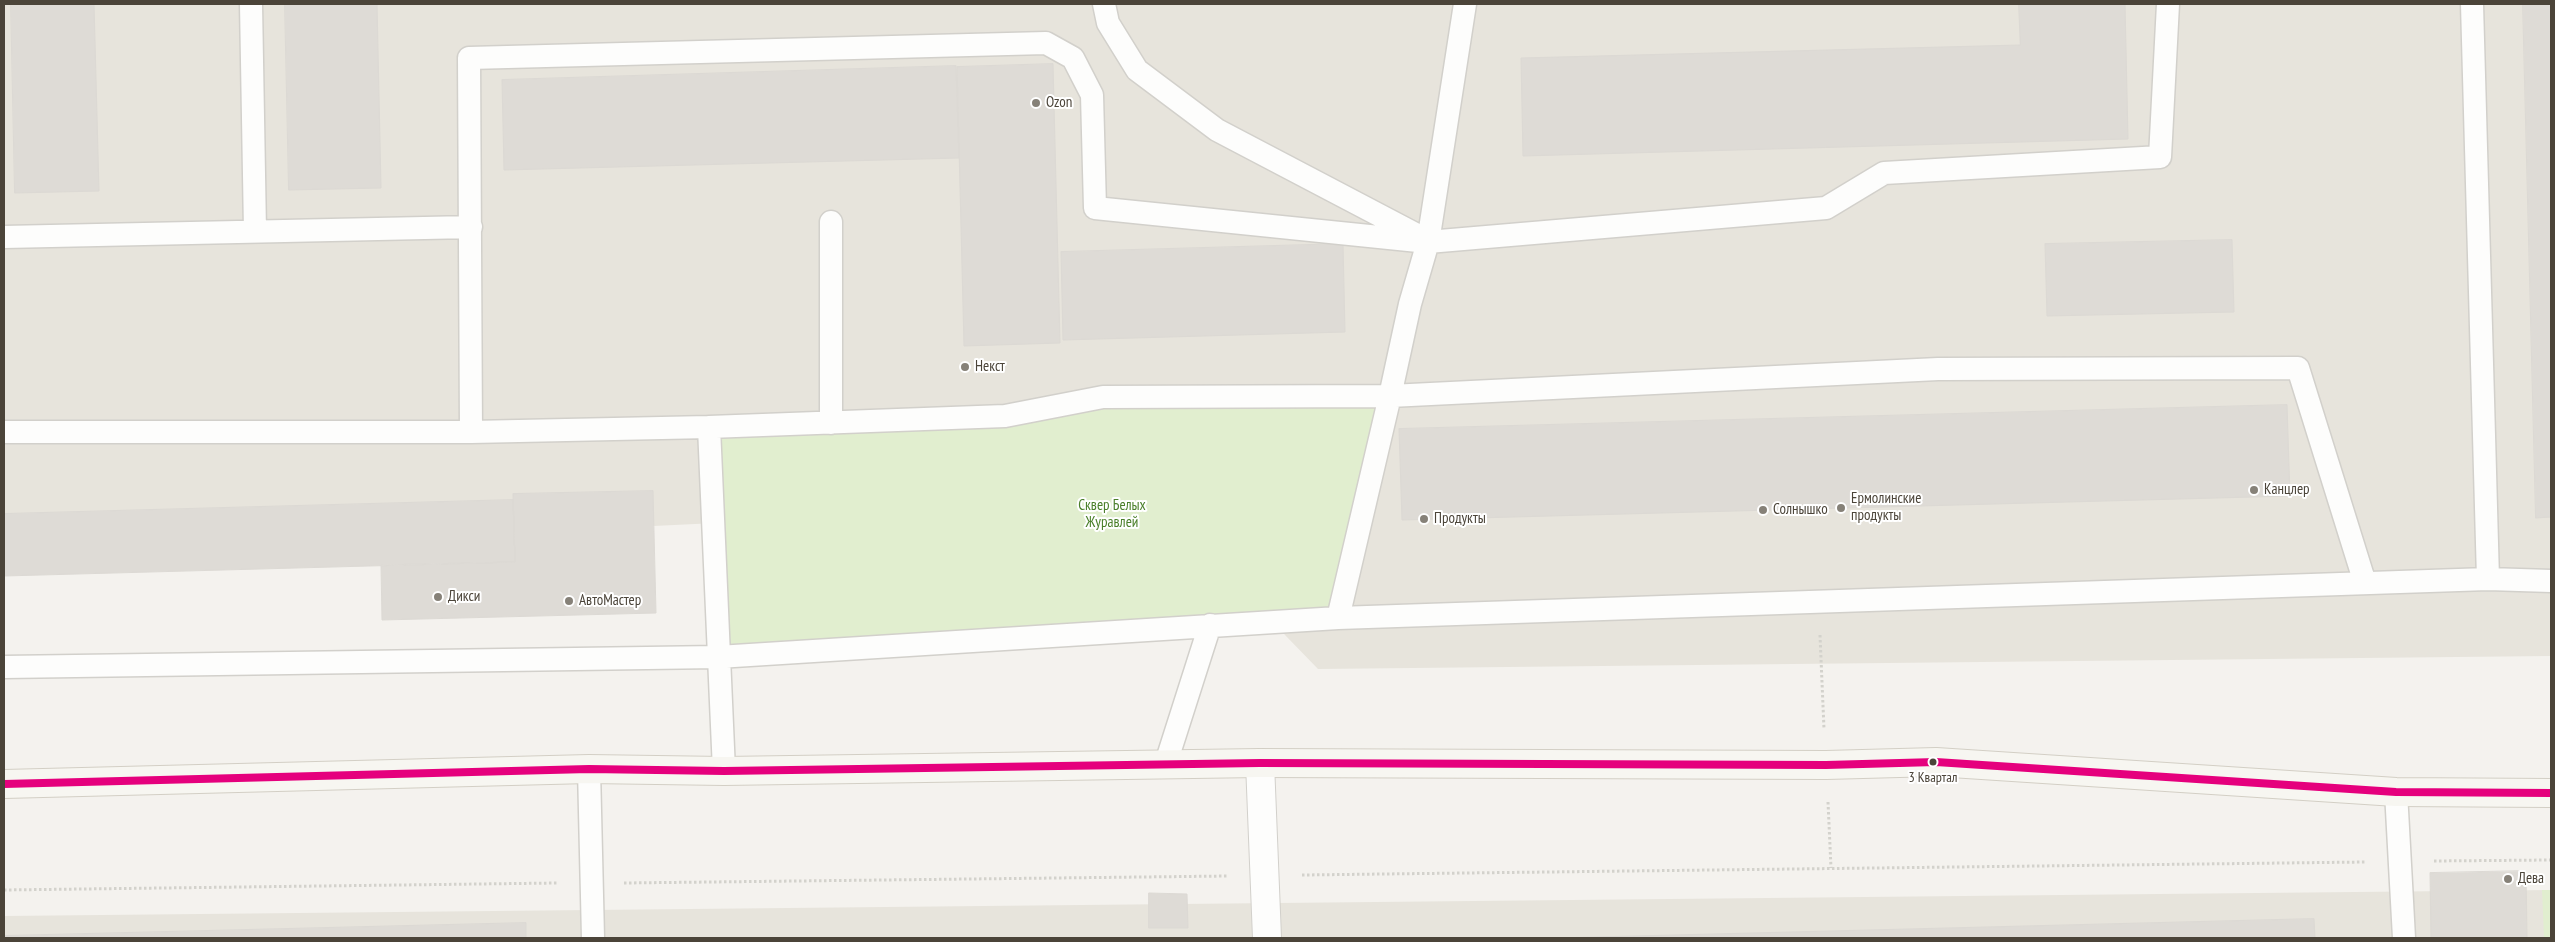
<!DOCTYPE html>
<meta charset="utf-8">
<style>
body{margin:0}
#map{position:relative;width:2555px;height:942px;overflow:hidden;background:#f4f2ee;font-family:"PT Sans Narrow",sans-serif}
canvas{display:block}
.frame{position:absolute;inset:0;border:5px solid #4b4439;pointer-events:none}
</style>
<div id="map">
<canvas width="2555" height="942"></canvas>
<div class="frame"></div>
</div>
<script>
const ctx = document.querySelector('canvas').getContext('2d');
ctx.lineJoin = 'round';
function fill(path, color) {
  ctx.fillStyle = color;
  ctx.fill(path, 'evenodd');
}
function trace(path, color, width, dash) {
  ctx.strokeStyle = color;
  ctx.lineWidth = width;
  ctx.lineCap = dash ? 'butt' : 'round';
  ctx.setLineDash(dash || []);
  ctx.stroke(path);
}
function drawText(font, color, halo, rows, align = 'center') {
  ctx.font = font + ' "PT Sans Narrow",sans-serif';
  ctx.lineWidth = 4;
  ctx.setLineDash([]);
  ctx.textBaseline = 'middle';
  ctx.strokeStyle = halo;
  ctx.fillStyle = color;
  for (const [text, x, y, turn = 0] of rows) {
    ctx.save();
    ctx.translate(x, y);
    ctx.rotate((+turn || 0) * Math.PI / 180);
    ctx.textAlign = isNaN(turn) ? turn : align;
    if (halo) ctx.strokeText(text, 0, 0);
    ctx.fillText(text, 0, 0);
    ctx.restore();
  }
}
fill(new Path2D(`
 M 4,4 L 2551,4 L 2551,656 L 1318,669 L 1156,502 L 4,557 Z
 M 2551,890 L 2551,938 L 4,938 L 4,916 Z`), '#e7e4dc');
fill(new Path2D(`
 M 1390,396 L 1338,618 L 718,657 L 709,427 L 1005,416 L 1103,397 Z
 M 2542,890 L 2551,890 L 2551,938 L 2544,938 Z`), '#e1eecf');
const building = new Path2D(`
 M 11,4 L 94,4 L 99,191 L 15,193 Z
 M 285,4 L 377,4 L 381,188 L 289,190 Z
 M 2019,4 L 2125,4 L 2128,139 L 1523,156 L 1521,58 L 2020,45 Z
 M 2523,4 L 2551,4 L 2551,517 L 2536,518 Z
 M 1053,64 L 1060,343 L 964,346 L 957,67 Z
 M 956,66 L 959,158 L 504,170 L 502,80 Z
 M 2232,240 L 2234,312 L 2047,316 L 2045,244 Z
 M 1343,244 L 1345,332 L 1063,340 L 1061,252 Z
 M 2287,405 L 2290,496 L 1402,520 L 1399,429 Z
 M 653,491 L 656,613 L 382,620 L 381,565 L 515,562 L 513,494 Z
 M 513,500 L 515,562 L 4,576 L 4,514 Z
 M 2526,871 L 2527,938 L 2431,938 L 2430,873 Z
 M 1149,893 L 1187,894 L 1188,928 L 1149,928 Z
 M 2314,919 L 2315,938 L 1557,938 Z
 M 526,923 L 526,938 L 4,938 L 4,936 Z`);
fill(building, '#dedbd6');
trace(building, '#dcd9d4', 1);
const service = new Path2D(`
 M 251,4 L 255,231
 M 1104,4 L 1108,23 L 1137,70 L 1217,130 L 1419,236
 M 1465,4 L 1428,242 L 1410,304 L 1390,396 L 1938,369 L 2298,368 L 2365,583
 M 2472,4 L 2488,579
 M 4,237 L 471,227
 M 831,423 L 831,222
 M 709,427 L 724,771
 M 4,432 L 471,432 L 709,427 L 1005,416 L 1103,397 L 1390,396 L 1338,618
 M 471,432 L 469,58 L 1046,43 L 1073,58 L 1092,95 L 1095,208 L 1428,242 L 1826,208 L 1884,173 L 2160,157 L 2168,4
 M 4,667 L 718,657 L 1338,618 L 2488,579 L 2551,581
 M 1165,766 L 1210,625
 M 589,769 L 593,938
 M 2396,792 L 2404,938`);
const minor = new Path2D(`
 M 1260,763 L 1267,938`);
const secondary = new Path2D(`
 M 4,784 L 589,769 L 724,771 L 1260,763 L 1826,765 L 1936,762 L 2396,792 L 2551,793`);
trace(service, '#d2d0cb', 25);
trace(minor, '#d2d0cb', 30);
trace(secondary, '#d3cfc5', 30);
trace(new Path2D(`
 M 1820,635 L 1824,729
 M 1828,802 L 1831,868
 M 2434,861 L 2551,860
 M 1302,875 L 2365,862
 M 624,883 L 1228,876
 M 4,890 L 558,883`), '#d3d2cc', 3, [2.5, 2.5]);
trace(service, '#fdfdfc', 22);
trace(minor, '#fdfdfc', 28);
trace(secondary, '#f7f6f1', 28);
trace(new Path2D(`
 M 4,784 L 589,769 L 724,771 L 1260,763 L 1826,765 L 1936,762 L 2396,792 L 2551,793`), '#e5007d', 8);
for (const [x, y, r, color] of [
 [1036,103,5,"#868178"],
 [965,367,5,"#868178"],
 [2254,490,5,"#868178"],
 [1841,508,5,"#868178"],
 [1763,510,5,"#868178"],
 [1424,519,5,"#868178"],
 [438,597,5,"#868178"],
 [569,601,5,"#868178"],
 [1933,762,4.5,"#4b4439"],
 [2508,879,5,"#868178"]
]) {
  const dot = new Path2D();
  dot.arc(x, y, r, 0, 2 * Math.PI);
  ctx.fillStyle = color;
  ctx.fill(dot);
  trace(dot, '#fff', 2);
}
drawText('14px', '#4b4439', '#fff', [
 ["3 Квартал",1933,778]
]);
drawText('15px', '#4b4439', '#fff', [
 ["Ozon",1046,103],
 ["Некст",975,367],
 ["Канцлер",2264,490],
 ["Ермолинские",1851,499],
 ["продукты",1851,516],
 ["Солнышко",1773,510],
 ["Продукты",1434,519],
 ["Дикси",448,597],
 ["АвтоМастер",579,601],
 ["Дева",2518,879]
], 'left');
drawText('15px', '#4a7f2a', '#fff', [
 ["Сквер Белых",1112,506],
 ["Журавлей",1112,523]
]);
</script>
